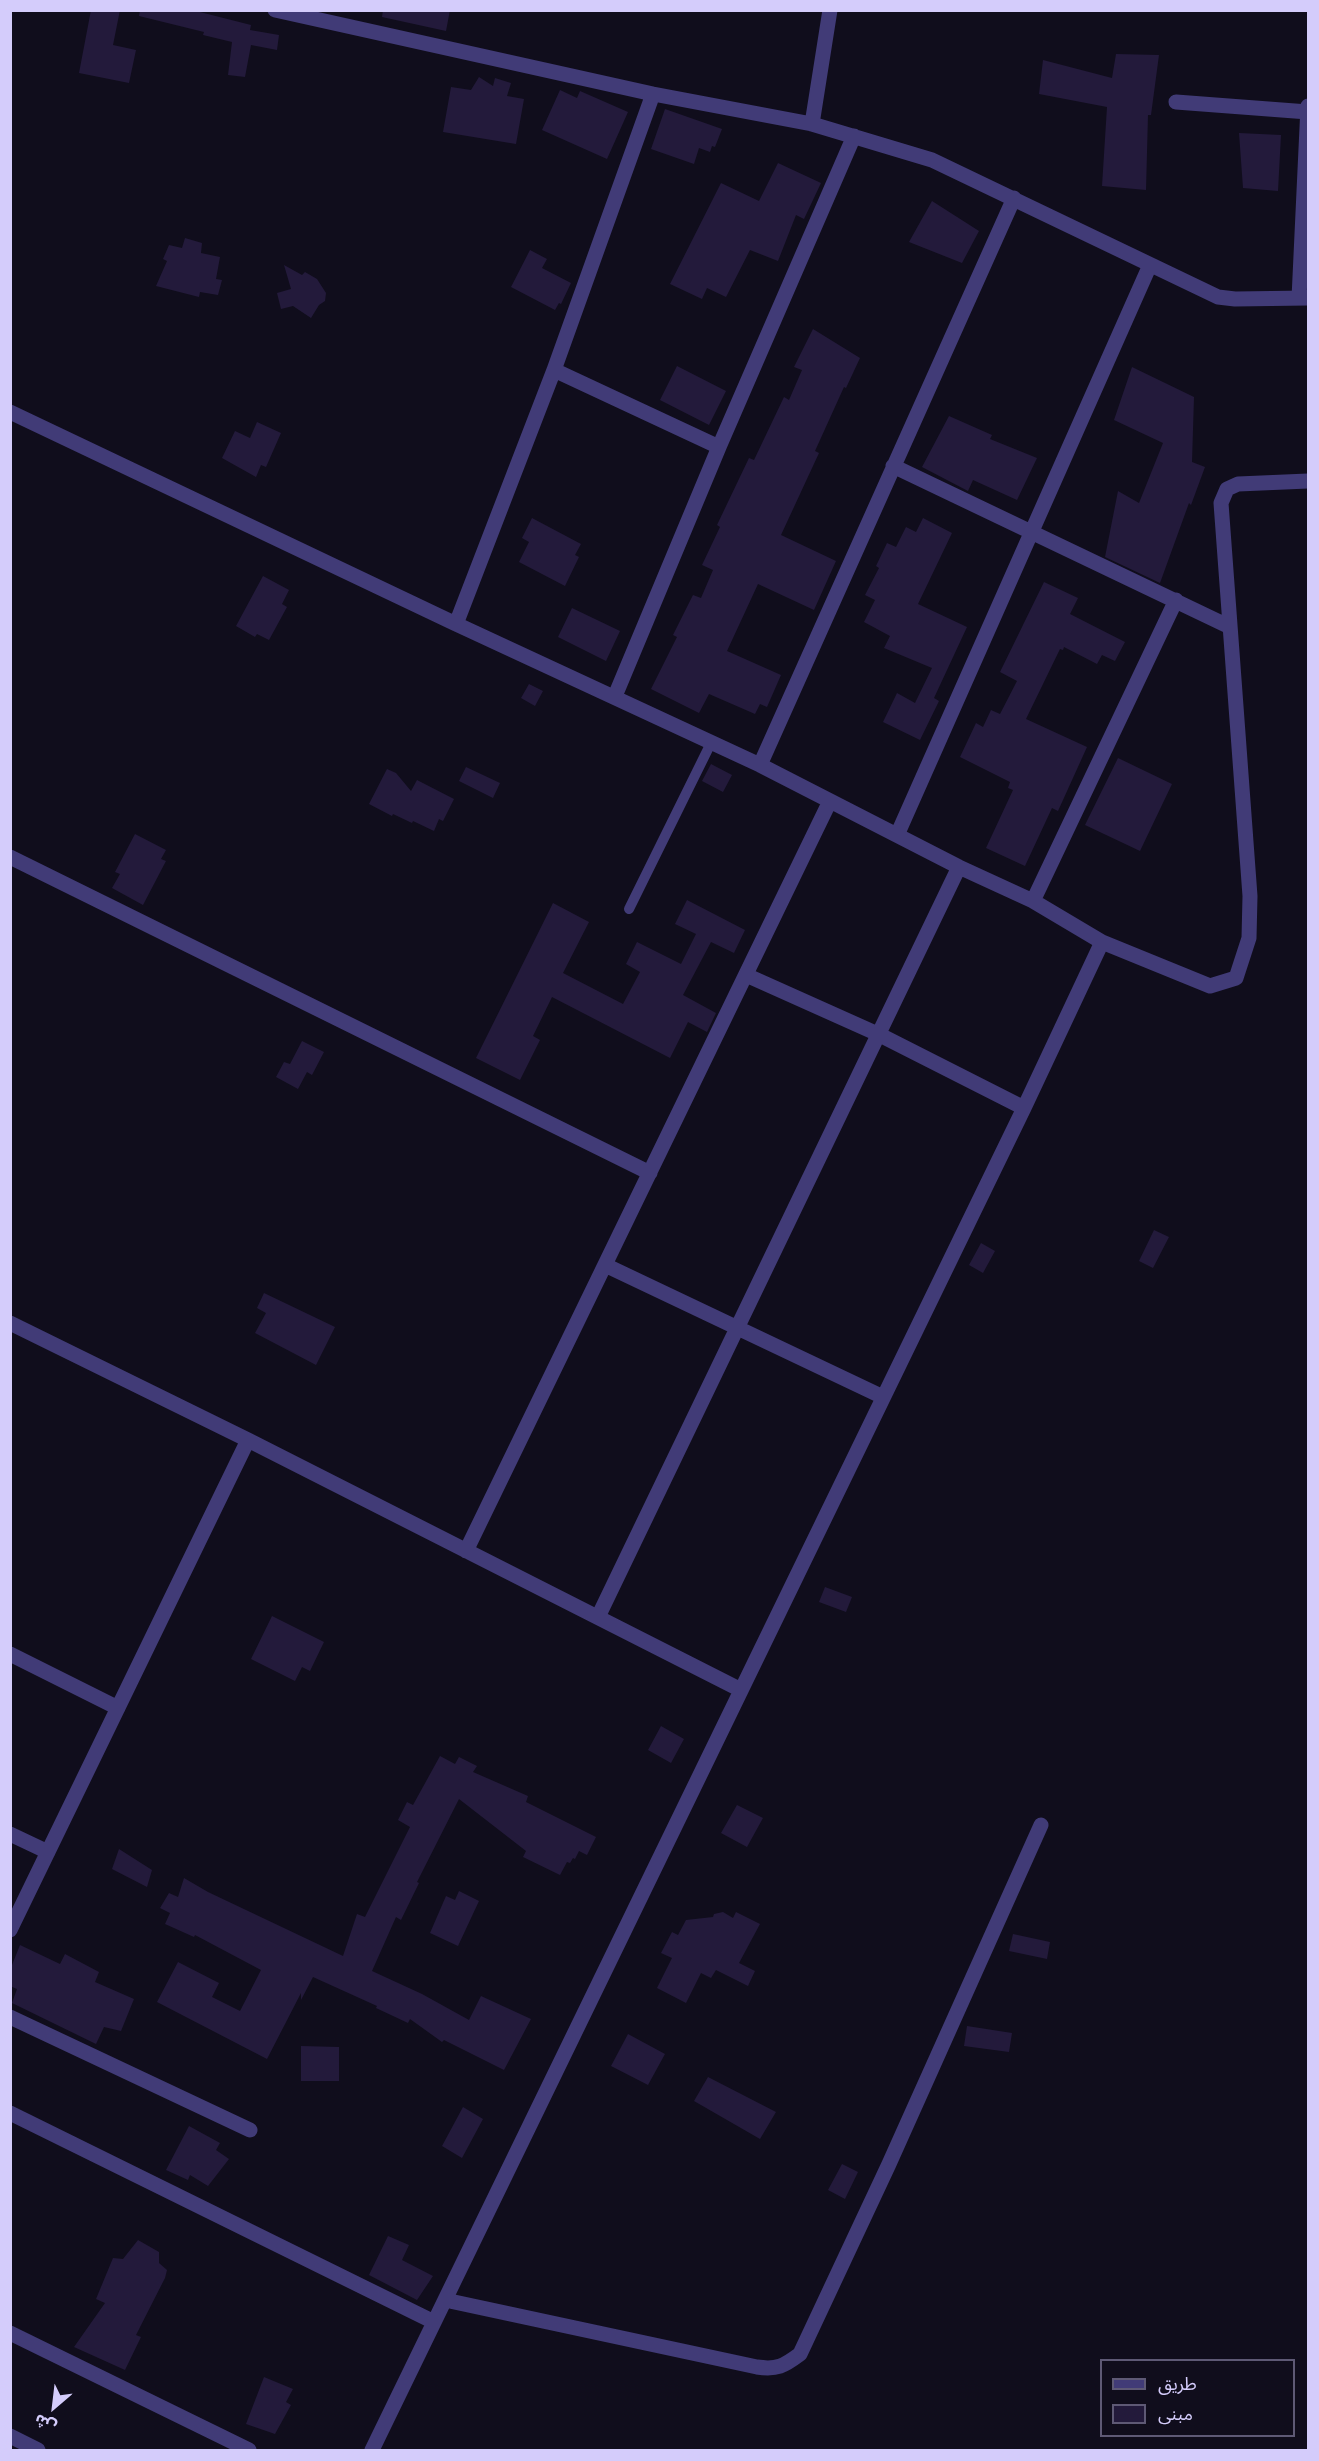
<!DOCTYPE html>
<meta charset="utf-8">
<style>
body{margin:0}
#map{position:relative;width:1319px;height:2461px;overflow:hidden;background:#100d1c;font-family:"Varela Round","Noto Sans Arabic",sans-serif}
canvas{display:block}
.frame{position:absolute;inset:0;border:12px solid #d4ccfb;pointer-events:none}
.legend{position:absolute;left:1100px;top:2359px;width:195px;height:78px;box-sizing:border-box;background:#100d1c;border:2px solid #5e5975;margin:0;padding:8px 10px;list-style:none;font-size:18px;color:#d4ccfb}
.legend li{display:flex;align-items:center;gap:12px;height:30px}
.legend b{width:30px;border:2px solid #5e5975}
.north{position:absolute;left:24px;top:2377px;width:60px;height:60px;-webkit-text-stroke:4px #100d1c;paint-order:stroke;rotate:208deg;font-size:16px;font-weight:700;line-height:24px;text-align:center;color:#d4ccfb}
.north::after{content:'';display:block;margin:auto;width:21px;height:27px;background:#d4ccfb;clip-path:polygon(50% 0,100% 100%,50% 72%,0 100%)}
</style>
<div id="map">
<canvas width="1319" height="2461"></canvas>
<div class="frame"></div>
<ul class="legend">
<li><b style="height:8px;background:#413b77"></b>طريق</li>
<li><b style="height:16px;background:#231a3b"></b>مبنى</li>
</ul>
<div class="north">ش</div>
</div>
<script>
const ctx = document.querySelector('canvas').getContext('2d');
ctx.lineJoin = 'round';
function fill(path, color) {
  ctx.fillStyle = color;
  ctx.fill(path, 'evenodd');
}
function trace(path, color, width, dash) {
  ctx.strokeStyle = color;
  ctx.lineWidth = width;
  ctx.lineCap = dash ? 'butt' : 'round';
  ctx.setLineDash(dash || []);
  ctx.stroke(path);
}
fill(new Path2D(`
 M 91,10 L 120,10 L 113,45 L 136,50 L 129,83 L 79,73 Z
 M 140,10 L 192,10 L 251,25 L 250,30 L 279,35 L 277,50 L 251,45 L 245,77 L 228,75 L 232,42 L 203,35 L 204,32 L 139,16 Z
 M 383,10 L 450,10 L 446,31 L 382,17 Z
 M 1116,54 L 1159,55 L 1151,115 L 1148,115 L 1146,190 L 1102,186 L 1107,107 L 1039,94 L 1043,60 L 1112,78 Z
 M 479,77 L 493,86 L 495,78 L 511,83 L 507,96 L 524,99 L 516,144 L 443,132 L 451,87 L 471,90 Z
 M 560,90 L 577,98 L 580,91 L 628,112 L 607,159 L 542,130 Z
 M 665,109 L 722,129 L 715,147 L 712,146 L 710,152 L 699,148 L 694,164 L 651,149 Z
 M 1239,133 L 1281,135 L 1278,191 L 1243,188 Z
 M 778,163 L 821,183 L 804,219 L 796,215 L 778,261 L 750,250 L 726,297 L 707,288 L 702,299 L 670,284 L 721,183 L 759,201 Z
 M 932,201 L 979,231 L 962,263 L 909,242 Z
 M 185,238 L 202,243 L 201,253 L 220,257 L 216,279 L 222,280 L 218,295 L 200,292 L 199,297 L 156,286 L 167,261 L 163,259 L 169,245 L 182,248 Z
 M 530,250 L 547,259 L 542,268 L 571,283 L 561,304 L 559,303 L 555,310 L 511,287 Z
 M 284,265 L 302,275 L 305,272 L 317,279 L 326,293 L 325,301 L 319,305 L 311,318 L 293,306 L 281,309 L 277,293 L 291,289 Z
 M 813,329 L 860,358 L 846,388 L 844,387 L 815,451 L 819,453 L 781,535 L 836,561 L 814,610 L 758,584 L 727,651 L 781,675 L 767,707 L 760,704 L 755,714 L 709,694 L 699,713 L 651,689 L 677,637 L 673,635 L 693,595 L 701,598 L 713,570 L 702,565 L 720,527 L 717,525 L 749,458 L 754,460 L 784,397 L 789,400 L 802,370 L 794,367 Z
 M 677,366 L 726,391 L 709,425 L 660,400 Z
 M 1132,367 L 1194,397 L 1192,462 L 1205,467 L 1191,505 L 1189,503 L 1160,583 L 1105,557 L 1118,491 L 1139,503 L 1163,443 L 1114,420 Z
 M 949,416 L 992,435 L 990,439 L 1037,458 L 1017,500 L 973,480 L 968,491 L 922,467 Z
 M 257,422 L 281,433 L 266,467 L 261,465 L 256,477 L 222,458 L 235,431 L 250,438 Z
 M 532,518 L 581,544 L 575,555 L 579,557 L 565,586 L 519,562 L 529,542 L 522,538 Z
 M 923,518 L 952,533 L 918,604 L 967,627 L 934,698 L 939,701 L 920,740 L 883,722 L 897,693 L 915,703 L 932,668 L 884,648 L 890,636 L 864,622 L 875,600 L 865,595 L 879,568 L 876,566 L 887,543 L 896,547 L 906,527 L 916,532 Z
 M 263,576 L 289,590 L 282,604 L 287,607 L 269,640 L 257,634 L 255,637 L 236,626 Z
 M 1044,582 L 1078,598 L 1070,614 L 1125,642 L 1115,661 L 1102,655 L 1097,664 L 1064,647 L 1063,650 L 1060,649 L 1026,719 L 1087,747 L 1058,811 L 1052,808 L 1025,866 L 986,848 L 1013,790 L 1008,788 L 1010,782 L 960,757 L 976,723 L 983,727 L 991,710 L 1000,714 L 1017,681 L 1000,672 Z
 M 572,608 L 620,631 L 606,661 L 558,637 Z
 M 529,684 L 543,691 L 535,706 L 521,698 Z
 M 1118,758 L 1172,784 L 1140,851 L 1085,825 Z
 M 711,764 L 732,775 L 723,792 L 702,781 Z
 M 466,767 L 500,783 L 493,798 L 459,781 Z
 M 387,769 L 396,773 L 411,791 L 417,780 L 454,799 L 443,821 L 439,819 L 434,831 L 413,821 L 412,823 L 393,814 L 392,816 L 369,804 Z
 M 135,834 L 166,850 L 161,859 L 166,861 L 143,905 L 112,888 L 120,874 L 115,872 Z
 M 687,900 L 745,930 L 734,953 L 711,942 L 683,995 L 716,1013 L 707,1032 L 688,1022 L 670,1058 L 552,997 L 533,1036 L 540,1040 L 520,1080 L 476,1058 L 553,903 L 589,922 L 563,973 L 623,1004 L 640,972 L 626,964 L 637,942 L 681,964 L 696,934 L 675,924 Z
 M 302,1041 L 324,1052 L 312,1075 L 307,1072 L 298,1089 L 276,1077 L 284,1062 L 290,1064 Z
 M 1154,1230 L 1169,1237 L 1153,1268 L 1139,1261 Z
 M 981,1243 L 995,1251 L 983,1273 L 969,1265 Z
 M 264,1293 L 335,1327 L 316,1365 L 255,1333 L 266,1313 L 257,1308 Z
 M 825,1587 L 852,1597 L 846,1612 L 819,1602 Z
 M 272,1616 L 324,1642 L 310,1671 L 302,1667 L 295,1681 L 251,1659 Z
 M 661,1726 L 684,1739 L 671,1763 L 648,1750 Z
 M 440,1756 L 455,1764 L 459,1757 L 477,1766 L 473,1772 L 528,1796 L 526,1802 L 596,1837 L 587,1855 L 579,1851 L 575,1859 L 573,1858 L 570,1863 L 567,1862 L 560,1875 L 523,1857 L 526,1851 L 459,1799 L 417,1882 L 419,1883 L 401,1920 L 396,1917 L 372,1971 L 422,1994 L 469,2020 L 481,1996 L 531,2019 L 504,2070 L 444,2040 L 442,2042 L 410,2019 L 408,2023 L 376,2008 L 377,2006 L 313,1977 L 301,2000 L 301,1993 L 267,2059 L 157,2002 L 178,1962 L 219,1983 L 212,1997 L 240,2011 L 261,1970 L 195,1935 L 194,1937 L 165,1924 L 170,1913 L 160,1908 L 169,1893 L 178,1897 L 184,1878 L 208,1892 L 343,1956 L 357,1914 L 365,1917 L 410,1827 L 398,1820 L 407,1802 L 413,1805 Z
 M 737,1805 L 763,1818 L 747,1847 L 721,1833 Z
 M 119,1849 L 152,1870 L 147,1887 L 112,1869 Z
 M 459,1891 L 479,1901 L 458,1946 L 430,1933 L 446,1896 L 455,1900 Z
 M 723,1912 L 733,1918 L 736,1912 L 760,1924 L 739,1963 L 755,1971 L 748,1986 L 716,1970 L 711,1978 L 701,1973 L 686,2003 L 657,1988 L 672,1958 L 661,1953 L 672,1932 L 678,1935 L 686,1920 L 713,1917 L 714,1914 Z
 M 1013,1934 L 1050,1942 L 1047,1959 L 1009,1951 Z
 M 20,1945 L 60,1964 L 65,1954 L 99,1972 L 95,1982 L 134,1999 L 121,2031 L 104,2027 L 96,2044 L 12,2003 L 17,1989 L 10,1986 L 10,1970 Z
 M 967,2026 L 1012,2033 L 1009,2052 L 964,2046 Z
 M 628,2034 L 665,2054 L 648,2085 L 611,2066 Z
 M 301,2046 L 339,2047 L 339,2081 L 301,2081 Z
 M 708,2077 L 776,2112 L 760,2139 L 694,2101 Z
 M 463,2107 L 483,2119 L 462,2158 L 442,2146 Z
 M 189,2126 L 220,2143 L 216,2150 L 229,2159 L 208,2186 L 190,2175 L 188,2180 L 166,2170 Z
 M 842,2164 L 858,2172 L 845,2199 L 828,2190 Z
 M 388,2236 L 409,2245 L 402,2260 L 433,2276 L 417,2300 L 369,2275 Z
 M 138,2240 L 159,2252 L 159,2263 L 167,2270 L 165,2278 L 136,2335 L 141,2337 L 125,2370 L 74,2347 L 105,2303 L 96,2299 L 113,2258 L 123,2259 Z
 M 264,2377 L 293,2389 L 286,2402 L 291,2405 L 275,2434 L 246,2424 Z`), '#231a3b');
trace(new Path2D(`
 M 629,909 L 711,743`), '#413b77', 10);
trace(new Path2D(`
 M 275,10 L 653,94 L 812,124 L 932,160 L 1218,297 L 1235,299 L 1308,298
 M 1176,102 L 1308,112
 M 812,124 L 830,10
 M 1299,298 L 1308,106
 M 554,370 L 653,94
 M 10,412 L 456,624 L 554,370 L 719,447 L 615,696
 M 719,447 L 854,136
 M 893,466 L 1230,627
 M 456,624 L 760,765 L 959,867 L 1033,901 L 1102,942 L 1210,986 L 1236,978 L 1249,938 L 1250,896 L 1221,503 L 1227,489 L 1238,484 L 1308,481
 M 760,765 L 1014,198
 M 898,833 L 1150,265
 M 10,857 L 650,1173
 M 1033,901 L 1176,600
 M 746,975 L 880,1035 L 1024,1108
 M 605,1265 L 883,1397
 M 10,1323 L 248,1440 L 741,1690
 M 466,1551 L 830,801
 M 598,1617 L 959,867
 M 10,1654 L 118,1708
 M 10,1834 L 48,1852
 M 10,1930 L 248,1440
 M 10,2017 L 250,2130
 M 10,2113 L 434,2322
 M 445,2300 L 757,2367 C 777,2370 784,2366 800,2354 L 889,2164 L 1041,1825
 M 10,2333 L 249,2450
 M 10,2436 L 38,2450
 M 372,2450 L 1024,1108 L 1102,942`), '#413b77', 15);
</script>
